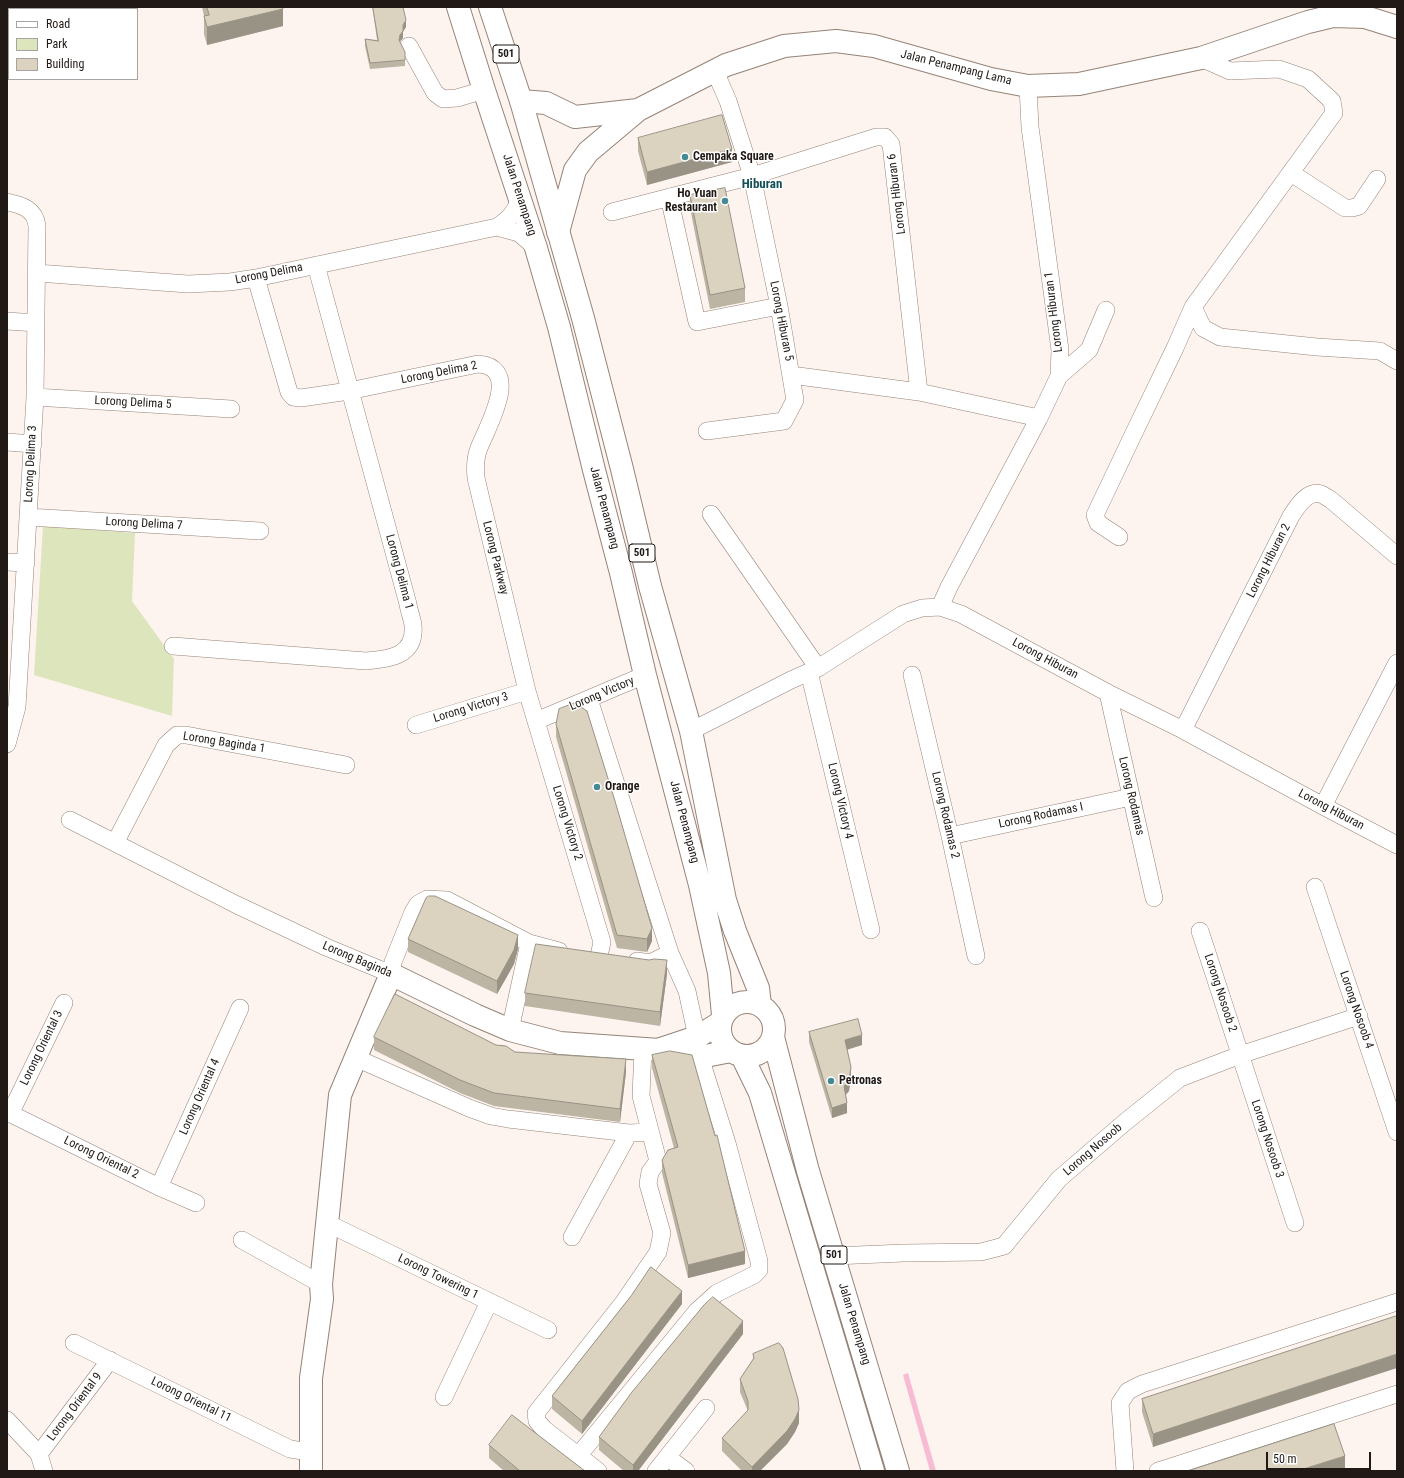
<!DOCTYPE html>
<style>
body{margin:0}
#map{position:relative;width:1404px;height:1478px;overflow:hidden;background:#fdf4ef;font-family:"Roboto Condensed",sans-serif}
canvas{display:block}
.frame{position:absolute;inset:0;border:8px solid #201915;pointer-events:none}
.legend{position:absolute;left:8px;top:8px;width:130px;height:72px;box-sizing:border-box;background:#fff;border:1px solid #a6a3a1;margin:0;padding:5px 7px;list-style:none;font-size:12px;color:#201915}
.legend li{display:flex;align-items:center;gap:8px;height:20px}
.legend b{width:20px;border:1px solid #a6a3a1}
.scale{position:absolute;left:1266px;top:1452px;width:105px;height:18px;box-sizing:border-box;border:2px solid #201915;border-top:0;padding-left:5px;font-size:12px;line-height:14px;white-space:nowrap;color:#201915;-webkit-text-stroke:3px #fff;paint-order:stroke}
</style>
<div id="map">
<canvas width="1404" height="1478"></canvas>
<div class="frame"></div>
<ul class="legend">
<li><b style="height:5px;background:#fff"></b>Road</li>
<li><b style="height:11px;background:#dde5bd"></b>Park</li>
<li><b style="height:11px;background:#dbd2bf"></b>Building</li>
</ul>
<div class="scale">50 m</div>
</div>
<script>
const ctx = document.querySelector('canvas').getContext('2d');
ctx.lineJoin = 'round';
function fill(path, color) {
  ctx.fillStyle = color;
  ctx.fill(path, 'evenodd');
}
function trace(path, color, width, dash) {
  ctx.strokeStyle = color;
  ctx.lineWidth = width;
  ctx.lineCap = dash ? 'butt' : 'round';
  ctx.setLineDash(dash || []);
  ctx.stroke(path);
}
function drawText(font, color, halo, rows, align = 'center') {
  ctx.font = font + ' "Roboto Condensed",sans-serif';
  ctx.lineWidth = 3;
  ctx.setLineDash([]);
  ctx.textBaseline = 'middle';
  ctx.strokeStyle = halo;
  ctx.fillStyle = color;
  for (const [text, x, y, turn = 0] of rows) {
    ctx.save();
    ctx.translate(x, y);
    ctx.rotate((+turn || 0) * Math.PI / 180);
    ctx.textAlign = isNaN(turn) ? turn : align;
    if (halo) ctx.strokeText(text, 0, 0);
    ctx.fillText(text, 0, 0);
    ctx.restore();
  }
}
fill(new Path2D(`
 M 43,526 L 135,533 L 132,601 L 174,659 L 172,716 L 34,675 Z`), '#dde5bd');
fill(new Path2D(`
 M 908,1373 L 936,1471 L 930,1471 L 903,1375 Z`), '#f7bbd4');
const street = new Path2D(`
 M 409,46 L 435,93 L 443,99 L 457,98 L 484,90
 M 1291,173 L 1345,208 L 1352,208 L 1359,206 L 1377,179
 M 669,197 L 697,322 L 779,306
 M 7,202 C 22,205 35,209 37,226 L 35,397 L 17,707 L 7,744
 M 612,212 L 752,176 L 876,137 L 885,137 L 891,144 L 919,392
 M 497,227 L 519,233 L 536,248
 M 37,273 L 188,284 L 230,282 L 256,278 L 497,227 C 509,219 516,212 520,197
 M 256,278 L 289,392 L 293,397 L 301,398 L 349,391 L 478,364 C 523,367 487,427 479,448 C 475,458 475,468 476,478 L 527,691 L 602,942 L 599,956
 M 1193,307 L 1203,328 L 1220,337 L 1317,347 L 1380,351 L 1397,361
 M 7,321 L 36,323
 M 791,375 L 919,392 L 1039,418
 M 1059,376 L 1089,350 L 1106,310
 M 35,397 L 231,409
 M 707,431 L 784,421 L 795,400 L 779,306 L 752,176 L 728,101 L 715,71
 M 7,442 L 33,444
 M 711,514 L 818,668
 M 28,517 L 260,531
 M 1119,537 L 1098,523 L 1095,515 L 1133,435 L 1175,348 L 1193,307 L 1334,113 L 1332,101 L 1308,79 L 1279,69 L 1230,71 L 1201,58
 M 7,562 L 26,563
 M 940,607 L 949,587 L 1039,418 L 1059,376 L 1060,350 L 1030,127 L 1028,86
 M 173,646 L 366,661 C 390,659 416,656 413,625 C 412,618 409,611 408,604 L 316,265
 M 809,672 L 871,930
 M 912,675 L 950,836 L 976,956
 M 1108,693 L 1154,898
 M 589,699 L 670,953 L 687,991 L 697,1037
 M 536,721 L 645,675
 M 416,725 L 527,691
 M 1183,730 L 1291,516 C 1297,507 1307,490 1321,494 C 1324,495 1327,498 1330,499 L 1397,556
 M 691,731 L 791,680 L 818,668 L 903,614 L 922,608 L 940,607 L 961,614 L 1108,693 L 1183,730 L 1323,806 L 1397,845
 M 1323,806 L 1397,663
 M 70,820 L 235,904 L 326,947 L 391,974 L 393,962 L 413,912 L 418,904 L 427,899 L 447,900 L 529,943 L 559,951
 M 950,836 L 1131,797
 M 115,843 L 166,745 L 177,735 L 186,735 L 346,765
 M 1315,887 L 1397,1132
 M 1200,931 L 1295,1223
 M 637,961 L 650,963 L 670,953
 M 510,1030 L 529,943
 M 356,1058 L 469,1108 L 491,1116 L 508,1119 L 629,1133 L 650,1132
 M 7,1112 L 159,1187 L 196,1203
 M 10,1114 L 64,1003
 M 159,1187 L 240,1008
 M 327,1223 L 548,1330
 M 572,1237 L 629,1133
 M 242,1240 L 321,1284
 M 834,1256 L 904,1253 L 981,1252 L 1004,1246 L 1059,1179 L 1124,1123 L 1180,1078 L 1240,1055 L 1359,1016
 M 74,1343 L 290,1449 L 310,1452
 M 444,1397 L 489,1302
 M 7,1420 L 39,1454 L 44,1471
 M 39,1454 L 110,1360
 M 578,1456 L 697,1311 L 717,1293 L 754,1275 L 759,1270 L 759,1261 L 727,1143 L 700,1057
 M 667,1457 L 686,1471
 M 598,1471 L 544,1429 L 537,1421 L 536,1413 L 623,1303 L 658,1252 L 662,1233 L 648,1184 L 650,1172 L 658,1161 L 641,1096 L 643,1049
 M 656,1471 L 706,1408
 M 1125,1471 L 1120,1403 L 1128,1391 L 1142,1384 L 1397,1302
 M 1158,1471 L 1397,1394`);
const secondary = new Path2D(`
 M 521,101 L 546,103 L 575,117 L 638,110
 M 558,232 L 575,170 L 588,152 L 638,110 L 726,65 L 784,46 L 836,41 L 874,46 L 991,79 L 1028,86 L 1079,84 L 1201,58 L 1308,22 L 1333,16 L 1365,17 L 1397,27
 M 661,1049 L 697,1037 L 720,1023
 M 311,1471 L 311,1378 L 322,1299 L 321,1284 L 340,1095 L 391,974 L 475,1015 L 510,1030 L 560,1043 L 659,1050 L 700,1057 L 731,1051`);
const primary = new Path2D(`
 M 458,7 L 484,90 L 536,248 L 559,327 L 594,470 L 621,573 L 645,675 L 700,885 L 719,973 L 723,1015
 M 490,7 L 521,101 L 583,318 L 622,469 L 650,586 L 691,731 L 725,900 L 735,931 L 758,988 L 760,1005
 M720 1029a27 27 0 1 1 54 0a27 27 0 1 1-54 0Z
 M 773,1037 L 808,1171 L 898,1471
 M 742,1056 L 760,1093 L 873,1471`);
trace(street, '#958377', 18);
trace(secondary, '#958377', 24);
trace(primary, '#958377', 24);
trace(street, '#fff', 17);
trace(secondary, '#fff', 22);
trace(primary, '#fff', 22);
fill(new Path2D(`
 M 202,7 L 283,7 L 283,26 L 207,45 L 204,34 L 204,16 Z
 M 373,7 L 403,7 L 406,27 L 403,31 L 403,38 L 400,42 L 405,60 L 405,66 L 370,69 L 365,46 L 365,39 L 377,40 L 373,11 Z
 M 638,138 L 732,162 L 647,185 L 638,151 Z
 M 690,195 L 745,288 L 745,302 L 710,309 L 690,208 Z
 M 556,724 L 652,941 L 647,952 L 617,948 L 556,737 Z
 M 408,939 L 518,949 L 514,964 L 497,994 L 408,952 Z
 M 667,974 L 660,1026 L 525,1006 L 525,993 Z
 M 809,1032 L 862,1045 L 847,1050 L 851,1077 L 849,1091 L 846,1095 L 847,1113 L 832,1118 L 809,1042 Z
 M 374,1037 L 496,1045 L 515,1052 L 626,1072 L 620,1122 L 494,1106 L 460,1093 L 374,1050 Z
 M 652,1055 L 745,1264 L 688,1278 L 662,1173 L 662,1160 L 674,1148 L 652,1068 Z
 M 631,1296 L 682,1304 L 582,1434 L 552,1409 L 552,1396 Z
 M 1397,1316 L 1153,1447 L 1142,1412 L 1142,1399 Z
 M 743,1334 L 638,1471 L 624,1471 L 599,1450 L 599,1437 Z
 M 753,1354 L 799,1423 L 795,1432 L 787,1444 L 760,1471 L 742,1471 L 722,1451 L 722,1438 L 748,1411 L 740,1392 L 740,1379 L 753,1359 Z
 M 489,1445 L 585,1471 L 504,1471 L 489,1458 Z`), '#bcb5a4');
fill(new Path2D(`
 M 283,9 L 283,26 L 207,45 L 207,27 Z
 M 406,20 L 406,27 L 403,32 L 403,25 Z
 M 403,31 L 403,38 L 400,41 L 399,46 L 399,40 L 400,35 Z
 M 732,149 L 732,162 L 647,185 L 647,172 Z
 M 652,928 L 652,941 L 647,952 L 647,939 Z
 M 518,935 L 518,949 L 514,964 L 497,994 L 497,981 Z
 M 667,960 L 667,974 L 660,1026 L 660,1012 Z
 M 862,1035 L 862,1045 L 845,1050 L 845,1040 Z
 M 626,1059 L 626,1072 L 620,1122 L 620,1109 Z
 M 851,1067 L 851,1077 L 849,1091 L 844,1096 L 844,1086 Z
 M 847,1103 L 847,1113 L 832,1118 L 832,1108 Z
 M 745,1251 L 745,1264 L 688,1278 L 688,1265 Z
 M 682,1291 L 682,1304 L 582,1434 L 582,1421 Z
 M 743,1321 L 743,1334 L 638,1471 L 633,1471 L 633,1465 Z
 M 1397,1354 L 1397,1368 L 1153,1447 L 1153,1434 Z
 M 799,1410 L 799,1423 L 795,1432 L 787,1444 L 760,1471 L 752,1471 L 752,1467 Z
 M 1345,1456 L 1345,1469 L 1338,1471 L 1297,1471 Z`), '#999386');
const building = new Path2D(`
 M 207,7 L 283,7 L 283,9 L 207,27 L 204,16 L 209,15 Z
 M 373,7 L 403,7 L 406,20 L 403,25 L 403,31 L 400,35 L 399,40 L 405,52 L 405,60 L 370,63 L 365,39 L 378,41 Z
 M 722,115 L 732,149 L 647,172 L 638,138 Z
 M 725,188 L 745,288 L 710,295 L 690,195 Z
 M 575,703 L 587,711 L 615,801 L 652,928 L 647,939 L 617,935 L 556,724 L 559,709 Z
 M 429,896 L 435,896 L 518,935 L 514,950 L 497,981 L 408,939 L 426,898 Z
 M 536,944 L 649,960 L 654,959 L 667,960 L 660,1012 L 525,993 Z
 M 395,994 L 496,1045 L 506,1046 L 515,1052 L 626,1059 L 620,1109 L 494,1093 L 460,1080 L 374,1037 Z
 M 858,1019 L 862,1035 L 845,1040 L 851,1067 L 849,1081 L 844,1086 L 847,1103 L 832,1108 L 809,1032 Z
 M 670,1051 L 692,1055 L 715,1136 L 717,1135 L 745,1251 L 688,1265 L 662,1160 L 668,1150 L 678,1147 L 652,1055 Z
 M 651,1267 L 682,1291 L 582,1421 L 552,1396 L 631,1296 Z
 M 713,1297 L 743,1321 L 633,1465 L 599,1437 L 632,1392 L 704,1305 Z
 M 1397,1316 L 1397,1354 L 1153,1434 L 1142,1399 Z
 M 779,1343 L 783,1348 L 798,1399 L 799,1410 L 795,1419 L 787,1431 L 752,1467 L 722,1438 L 748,1410 L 748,1401 L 740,1379 L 754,1358 L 753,1354 Z
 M 512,1415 L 585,1471 L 520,1471 L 489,1445 Z
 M 1334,1424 L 1345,1456 L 1297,1471 L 1188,1471 Z`);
fill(building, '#dbd2bf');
trace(building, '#999386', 1);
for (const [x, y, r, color] of [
 [685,157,4,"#448a95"],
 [725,201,4,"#448a95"],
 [597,787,4,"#448a95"],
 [831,1081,4,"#448a95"]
]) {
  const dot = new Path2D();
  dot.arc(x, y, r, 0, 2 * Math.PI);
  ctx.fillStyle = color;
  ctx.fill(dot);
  trace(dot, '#fff', 1.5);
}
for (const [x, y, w] of [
 [506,54,26],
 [642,553,26],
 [834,1255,26]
]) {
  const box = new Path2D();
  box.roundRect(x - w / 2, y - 9, w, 18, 3);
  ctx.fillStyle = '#fff';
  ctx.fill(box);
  trace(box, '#201915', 1);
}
drawText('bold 11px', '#201915', null, [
 ["501",506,54],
 ["501",642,553],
 ["501",834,1255]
]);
drawText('12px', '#201915', '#fff', [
 ["Jalan Penampang Lama",956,68,14],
 ["Lorong Hiburan 6",897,194,-97],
 ["Jalan Penampang",519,195,72],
 ["Lorong Delima",269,274,-11],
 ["Lorong Hiburan 1",1054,312,-97],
 ["Lorong Hiburan 5",781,321,79],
 ["Lorong Delima 2",439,373,-11],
 ["Lorong Delima 5",133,403,3],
 ["Lorong Delima 3",31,464,-87],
 ["Jalan Penampang",604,508,75],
 ["Lorong Delima 7",144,524,3],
 ["Lorong Parkway",495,558,76],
 ["Lorong Hiburan 2",1269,561,-63],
 ["Lorong Delima 1",399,572,75],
 ["Lorong Hiburan",1045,659,28],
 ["Lorong Victory",602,694,-23],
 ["Lorong Victory 3",471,708,-17],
 ["Lorong Baginda 1",224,743,9],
 ["Lorong Rodamas",1131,796,77],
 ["Lorong Victory 4",840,801,77],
 ["Lorong Hiburan",1331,810,28],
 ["Lorong Rodamas 2",945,815,77],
 ["Lorong Rodamas I",1041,816,-12],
 ["Jalan Penampang",684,822,75],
 ["Lorong Victory 2",567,823,73],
 ["Lorong Baginda",357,960,23],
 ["Lorong Nosoob 2",1220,993,72],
 ["Lorong Nosoob 4",1356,1010,71],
 ["Lorong Oriental 3",42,1048,-64],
 ["Lorong Oriental 4",200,1097,-66],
 ["Lorong Nosoob 3",1267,1139,72],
 ["Lorong Nosoob",1093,1150,-41],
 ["Lorong Oriental 2",101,1158,26],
 ["Lorong Towering 1",438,1277,26],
 ["Jalan Penampang",854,1324,73],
 ["Lorong Oriental 11",191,1400,26],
 ["Lorong Oriental 9",75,1407,-53]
]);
drawText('bold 12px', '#201915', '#fff', [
 ["Cempaka Square",693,157],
 ["Ho Yuan",717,194,"right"],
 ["Restaurant",717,208,"right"],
 ["Orange",605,787],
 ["Petronas",839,1081]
], 'left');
drawText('bold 13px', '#134f57', '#fff', [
 ["Hiburan",762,185]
]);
</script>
